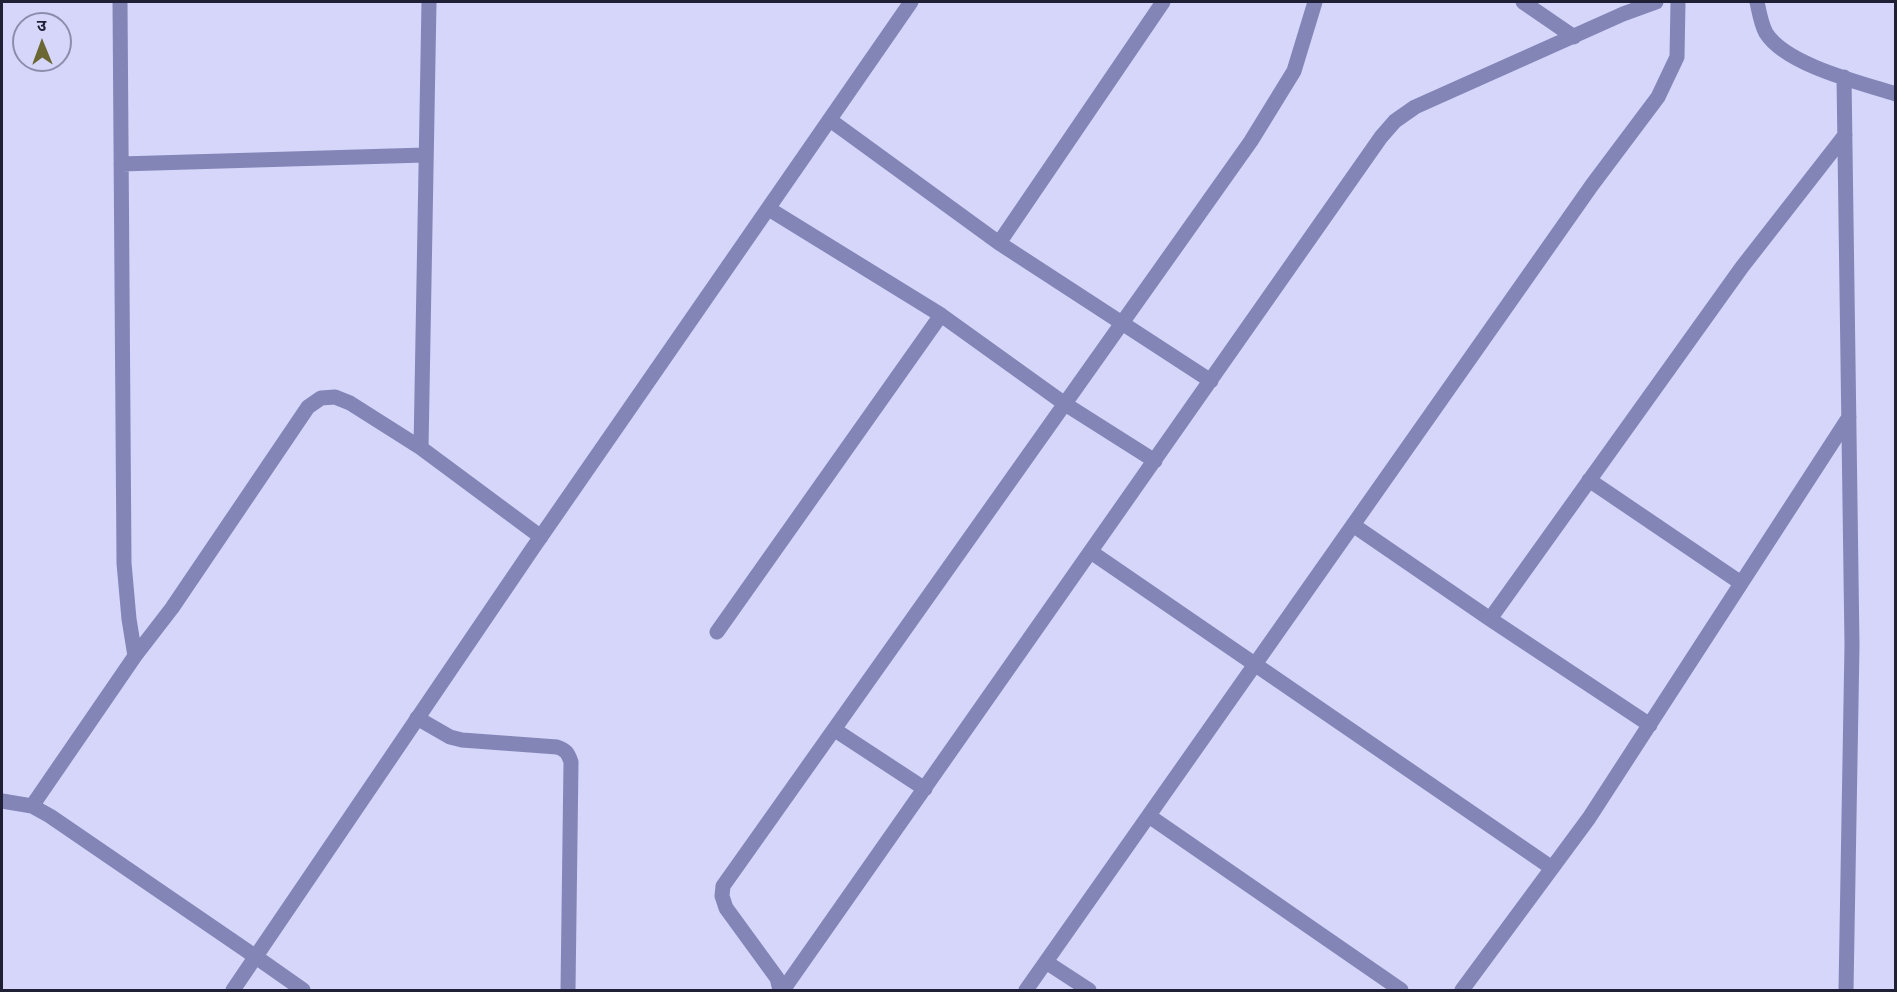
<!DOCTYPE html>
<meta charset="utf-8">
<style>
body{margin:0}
#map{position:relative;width:1897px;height:992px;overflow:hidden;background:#d5d6fa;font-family:Signika,"Noto Sans Devanagari",sans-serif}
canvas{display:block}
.frame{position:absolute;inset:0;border:3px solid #1f1f35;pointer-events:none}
.north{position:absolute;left:12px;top:12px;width:60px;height:60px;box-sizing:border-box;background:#d5d6fa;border:2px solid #8c8dab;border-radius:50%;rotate:359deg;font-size:16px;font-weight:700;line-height:24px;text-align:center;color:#1f1f35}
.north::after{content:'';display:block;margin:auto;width:21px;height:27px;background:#6b6733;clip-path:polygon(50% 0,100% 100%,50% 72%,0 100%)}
</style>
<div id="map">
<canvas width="1897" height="992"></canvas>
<div class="frame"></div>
<div class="north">उ</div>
</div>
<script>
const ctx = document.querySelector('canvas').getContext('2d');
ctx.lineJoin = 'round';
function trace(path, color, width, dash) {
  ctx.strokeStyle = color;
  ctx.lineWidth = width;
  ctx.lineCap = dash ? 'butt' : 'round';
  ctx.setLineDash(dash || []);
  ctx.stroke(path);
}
trace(new Path2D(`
 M 1523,2 L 1574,37
 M 1757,2 C 1759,11 1761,24 1766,33 C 1786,65 1861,83 1896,94
 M 1844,77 L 1852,645 L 1846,990
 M 830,120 L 999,243 L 1211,381
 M 769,209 L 941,315 L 1065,404 L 1155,461
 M 999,243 L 1163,2
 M 1589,480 L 1741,583
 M 1353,525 L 1490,619 L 1650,725
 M 1091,552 L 1552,868
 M 1490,619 L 1742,267 L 1845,135
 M 717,632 L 941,315
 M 417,718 L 450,737 L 462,740 L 557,747 C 566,750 568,753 571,762 L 568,990
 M 835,730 L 925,789
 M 1149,816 L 1401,990
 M 256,957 L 303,990
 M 1046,962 L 1089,990
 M 780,990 L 777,978 L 726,908 L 722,896 L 723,886 L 1251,141 L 1294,71 L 1315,2
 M 783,990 L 1381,137 L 1395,121 L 1415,107 L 1623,14 L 1656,2
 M 1026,990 L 1592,185 L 1658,97 L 1677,57 L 1678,2
 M 1462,990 L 1589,818 L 1849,417`), '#8485b7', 15);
trace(new Path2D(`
 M 120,2 L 124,563 L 129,619 L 135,656
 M 121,164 L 425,155
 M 421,448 L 429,2
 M 2,801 L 32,806 L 50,816 L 256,957
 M 32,806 L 135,656 L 172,608 L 308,407 L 321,398 L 335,397 L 350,403 L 421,448 L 541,537
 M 233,990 L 533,548 L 911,2`), '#8485b7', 15);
</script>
